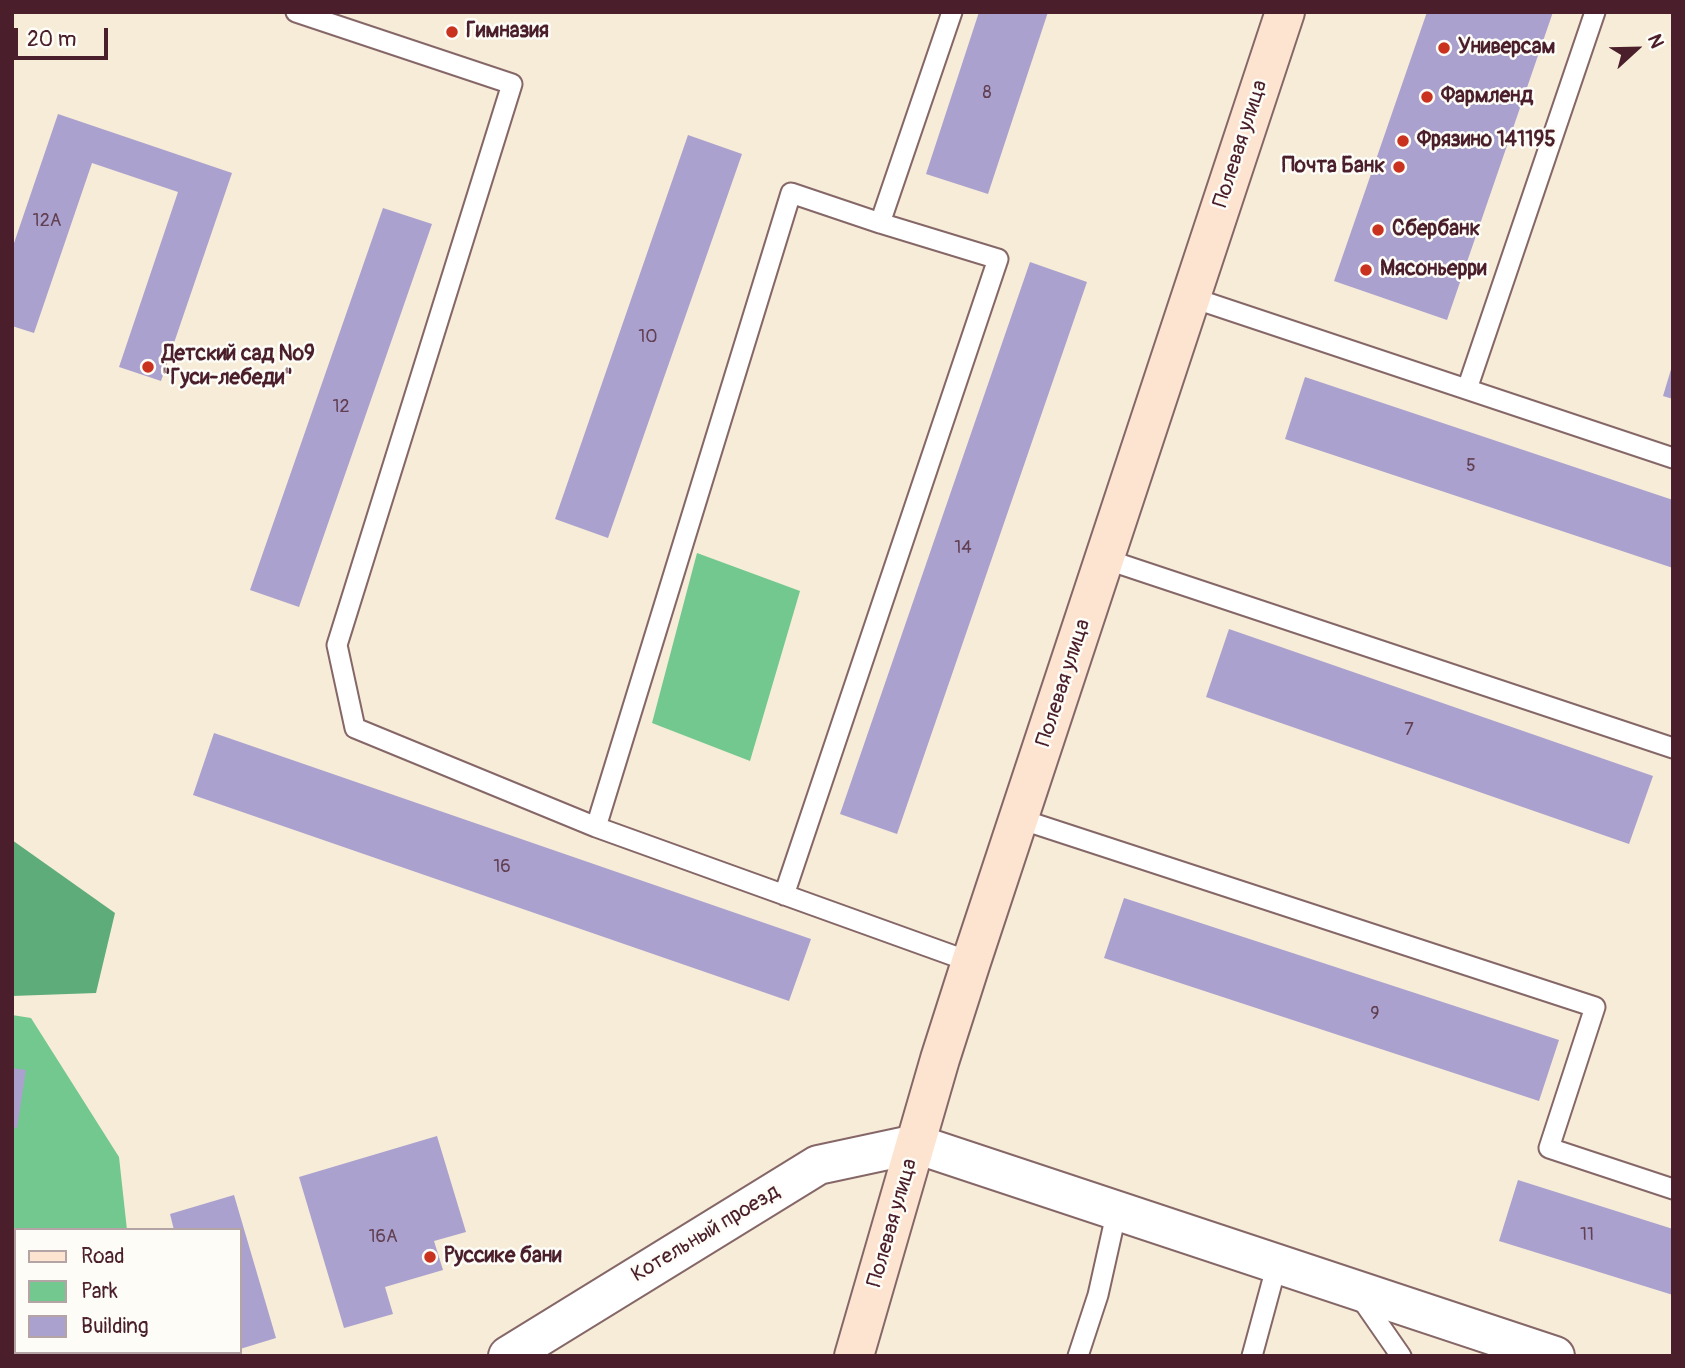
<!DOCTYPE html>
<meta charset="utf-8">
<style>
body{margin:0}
#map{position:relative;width:1685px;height:1368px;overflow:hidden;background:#f6ecd8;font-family:Pangolin,sans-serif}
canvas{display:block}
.frame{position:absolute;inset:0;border:14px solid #4a1f2b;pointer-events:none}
.legend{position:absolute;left:14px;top:1228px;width:228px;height:126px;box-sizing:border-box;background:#fdfcf7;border:2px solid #b5a4a5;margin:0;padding:9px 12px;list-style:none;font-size:21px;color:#4a1f2b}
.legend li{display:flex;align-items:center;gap:14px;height:35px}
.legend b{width:35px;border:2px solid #b5a4a5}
.north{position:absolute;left:1601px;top:14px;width:70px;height:70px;-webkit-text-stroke:5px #fdfcf7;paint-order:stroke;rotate:68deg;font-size:19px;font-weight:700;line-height:28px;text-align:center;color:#4a1f2b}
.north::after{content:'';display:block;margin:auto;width:24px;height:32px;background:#4a1f2b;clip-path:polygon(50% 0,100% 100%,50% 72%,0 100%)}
.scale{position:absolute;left:14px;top:28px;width:94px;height:32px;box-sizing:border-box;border:4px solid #4a1f2b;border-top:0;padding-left:9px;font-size:21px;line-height:24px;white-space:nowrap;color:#4a1f2b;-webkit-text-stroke:5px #fdfcf7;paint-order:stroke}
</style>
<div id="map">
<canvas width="1685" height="1368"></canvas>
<div class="frame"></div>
<ul class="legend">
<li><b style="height:9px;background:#fde4d1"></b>Road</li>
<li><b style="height:19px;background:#72c88e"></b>Park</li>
<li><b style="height:19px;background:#aba1ce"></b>Building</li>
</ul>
<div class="north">N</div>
<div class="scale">20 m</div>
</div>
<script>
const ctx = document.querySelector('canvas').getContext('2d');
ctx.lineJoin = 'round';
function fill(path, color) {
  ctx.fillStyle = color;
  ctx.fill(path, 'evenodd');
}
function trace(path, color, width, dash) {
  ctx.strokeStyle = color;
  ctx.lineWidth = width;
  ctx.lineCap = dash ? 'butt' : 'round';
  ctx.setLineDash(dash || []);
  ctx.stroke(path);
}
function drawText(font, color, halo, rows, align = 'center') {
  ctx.font = font + ' Pangolin,sans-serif';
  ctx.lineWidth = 5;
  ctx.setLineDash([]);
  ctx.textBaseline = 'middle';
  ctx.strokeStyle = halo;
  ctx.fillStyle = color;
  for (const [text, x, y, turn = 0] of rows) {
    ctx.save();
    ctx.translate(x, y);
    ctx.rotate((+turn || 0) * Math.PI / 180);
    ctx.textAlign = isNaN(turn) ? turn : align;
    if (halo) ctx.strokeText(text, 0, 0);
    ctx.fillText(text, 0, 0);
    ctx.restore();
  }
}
fill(new Path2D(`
 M 697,553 L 800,591 L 750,761 L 652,723 Z
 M 12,1015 L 31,1018 L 119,1157 L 127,1230 L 16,1230 L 16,1352 L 139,1352 L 140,1356 L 12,1356 Z`), '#72c88e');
fill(new Path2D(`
 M 12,840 L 115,913 L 96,993 L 12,996 Z`), '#5dac79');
fill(new Path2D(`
 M 979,12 L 1048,12 L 988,194 L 926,174 Z
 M 1427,12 L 1553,12 L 1447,320 L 1334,281 Z
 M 58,114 L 232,173 L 161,381 L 119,367 L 178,192 L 92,163 L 34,333 L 12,326 L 12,249 Z
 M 688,135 L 742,154 L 608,538 L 555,519 Z
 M 383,208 L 432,224 L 299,607 L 250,590 Z
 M 1030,262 L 1087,282 L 897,834 L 840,814 Z
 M 1672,366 L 1673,366 L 1673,399 L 1663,396 Z
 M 1305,377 L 1673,500 L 1673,568 L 1285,439 Z
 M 1229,629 L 1653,776 L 1629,844 L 1206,697 Z
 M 214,733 L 811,939 L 789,1001 L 193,795 Z
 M 1124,898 L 1559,1040 L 1539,1101 L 1104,958 Z
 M 12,1068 L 26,1070 L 17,1128 L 12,1127 Z
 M 437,1136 L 466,1232 L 434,1241 L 443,1270 L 385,1287 L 393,1314 L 344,1328 L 299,1177 Z
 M 1518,1180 L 1673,1229 L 1673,1295 L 1499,1241 Z
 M 234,1195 L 276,1338 L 240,1349 L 240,1230 L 174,1230 L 170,1214 Z
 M 12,1324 L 16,1324 L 16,1352 L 59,1352 L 58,1356 L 12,1356 Z`), '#aba1ce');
const lane = new Path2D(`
 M 296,12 L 512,84 L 337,645 L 355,728 L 596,827 L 971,962
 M 1190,297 L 1673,458
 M 1467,389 L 1595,12
 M 1105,559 L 1673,748
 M 1020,819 L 1595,1007 L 1549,1148 L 1673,1189
 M 596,827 L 791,193 L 880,223
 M 784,895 L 998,259 L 880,223 L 952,12
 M 1358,1294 L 1401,1356
 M 1078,1356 L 1098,1295 L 1117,1210
 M 1252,1356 L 1277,1264`);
const street = new Path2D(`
 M 508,1356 L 818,1165 L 916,1144 L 1555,1356`);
const secondary = new Path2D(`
 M 854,1356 L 940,1059 L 971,962 L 1285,12`);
trace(lane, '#866768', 23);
trace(street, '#866768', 42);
trace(secondary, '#866768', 42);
trace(lane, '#fff', 19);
trace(street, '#fff', 38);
trace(secondary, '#fde4d1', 38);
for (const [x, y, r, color] of [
 [452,32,7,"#c8321e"],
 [1444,48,7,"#c8321e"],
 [1427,97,7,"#c8321e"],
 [1403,141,7,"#c8321e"],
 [1399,167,7,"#c8321e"],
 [1378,230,7,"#c8321e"],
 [1366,270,7,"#c8321e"],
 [148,367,7,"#c8321e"],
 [430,1257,7,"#c8321e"]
]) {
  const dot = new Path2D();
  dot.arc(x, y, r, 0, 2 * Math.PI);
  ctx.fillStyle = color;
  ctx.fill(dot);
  trace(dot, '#fdfcf7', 2.5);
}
drawText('18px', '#624054', null, [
 ["8",987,93],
 ["12А",47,221],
 ["10",648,337],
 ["12",341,407],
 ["5",1471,466],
 ["14",963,548],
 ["7",1409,730],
 ["16",502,867],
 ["9",1375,1014],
 ["11",1587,1235],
 ["16А",383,1237]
]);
drawText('bold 21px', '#4a1f2b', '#fdfcf7', [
 ["Гимназия",466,32],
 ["Универсам",1458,48],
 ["Фармленд",1441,97],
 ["Фрязино 141195",1417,141],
 ["Почта Банк",1385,167,"right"],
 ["Сбербанк",1392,230],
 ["Мясоньерри",1380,270],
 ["Детский сад №9",162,355],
 ["\"Гуси-лебеди\"",162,379],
 ["Руссике бани",444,1257]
], 'left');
drawText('21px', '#4a1f2b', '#fdfcf7', [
 ["Полевая улица",1241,144,-72],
 ["Полевая улица",1064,683,-72],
 ["Полевая улица",893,1223,-74],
 ["Котельный проезд",706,1234,-31]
]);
</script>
